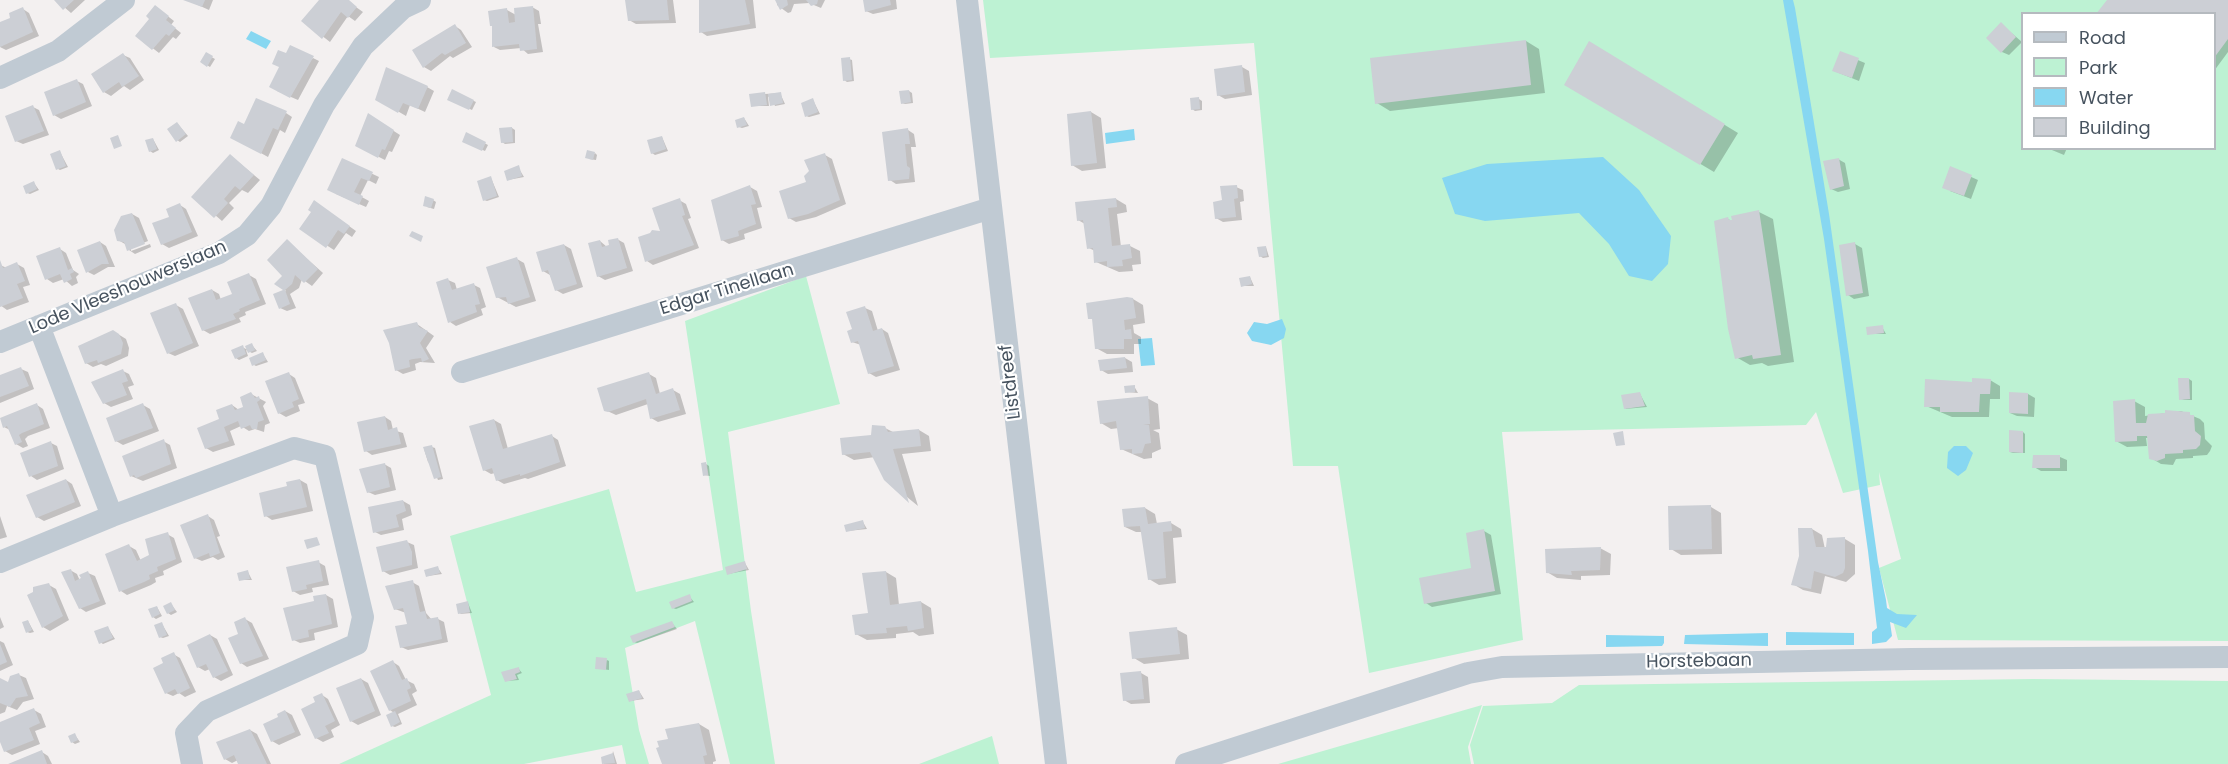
<!DOCTYPE html>
<html>
<head>
<meta charset="utf-8">
<style>
	body { margin:0 }
	#map { position:relative; width:2228px; height:764px; overflow:hidden; background:#f3f0f0; font-family:Poppins,sans-serif }
	canvas { display:block }
	.legend { position:absolute; left:2021px; top:12px; width:195px; height:138px; box-sizing:border-box; background:#fff; border:2px solid #b5babf; margin:0; padding:8px 10px; list-style:none; font-size:18px; color:#47535f }
	.legend li { display:flex; align-items:center; gap:12px; height:30px }
	.legend b { width:30px; border:2px solid #b5babf }
</style>
</head>
<body>
<div id="map">
<canvas width="2228" height="764"></canvas>
<ul class="legend">
<li><b style="height:8px;background:#c0cad3"></b>Road</li>
<li><b style="height:16px;background:#bdf2d3"></b>Park</li>
<li><b style="height:16px;background:#87d7f1"></b>Water</li>
<li><b style="height:16px;background:#cccfd5"></b>Building</li>
</ul>
</div>
<script>
const g = document.querySelector('canvas').getContext('2d');
g.lineJoin = 'round';
function fill(path, color) { g.fillStyle = color; g.fill(path, 'evenodd'); }
const shape = rows => new Path2D(rows.map(r => 'M' + r).join(''));
function stroke(path, color, width, dash) { g.strokeStyle = color; g.lineWidth = width; g.lineCap = dash ? 'butt' : 'round'; g.setLineDash(dash || []); g.stroke(path); }
function write(font, color, halo, rows, align = 'center') {
  g.font = font + ' Poppins,sans-serif'; g.lineWidth = 4.5; g.setLineDash([]); g.textBaseline = 'middle'; g.strokeStyle = halo; g.fillStyle = color; for (const [text, x, y, turn = 0] of rows) {
    g.save(); g.translate(x, y); g.rotate((+turn || 0) * Math.PI / 180); g.textAlign = isNaN(turn) ? turn : align; if (halo) g.strokeText(text, 0, 0); g.fillText(text, 0, 0); g.restore();
  }
}
fill(shape([
	[983,0,2228,0,2228,641,1898,640,1879,568,1901,559,1879,472,1880,485,1843,493,1816,412,1806,425,1502,432,1523,640,1369,673,1338,466,1293,466,1254,43,990,58],
	[2022,14,2214,14,2214,148,2022,148],
	[806,276,840,404,728,432,751,611,775,764,730,764,695,621,625,648,639,730,649,764,626,764,622,745,524,764,339,764,491,695,450,536,609,489,636,592,723,570,685,321],
	[2033,679,2228,681,2228,764,1474,764,1470,745,1483,706,1552,703,1579,685],
	[1482,705,1468,747,1471,764,1278,764],
	[992,736,999,764,919,764]
]), '#bdf2d3');
fill(shape([
	[1783,0,1793,0,1795,8,1829,214,1878,562,1886,600,1887,608,1897,614,1917,615,1906,628,1890,622,1892,636,1886,642,1872,644,1872,632,1877,628,1868,551,1824,239],
	[251,31,271,41,266,49,246,39],
	[1134,129,1135,140,1106,144,1105,133],
	[1603,157,1639,190,1671,236,1668,264,1652,281,1629,276,1609,244,1579,213,1485,221,1455,214,1442,178,1487,164],
	[1282,319,1286,329,1284,338,1271,345,1252,341,1247,333,1254,322,1267,324],
	[1152,338,1155,365,1141,366,1138,339],
	[1954,446,1966,446,1973,453,1966,470,1958,476,1947,468,1948,452],
	[1786,632,1854,633,1854,645,1786,645],
	[1768,633,1768,646,1684,644,1685,635],
	[1606,635,1664,636,1664,643,1662,646,1606,647]
]), '#87d7f1');
fill(shape([
	[56,0,85,0,71,13],
	[187,0,213,0,209,10],
	[320,0,346,0,363,12,355,21,348,16,330,42,303,21],
	[627,0,673,0,676,23,636,24,629,20],
	[700,0,753,0,756,28,707,36,701,32],
	[777,0,830,0,825,0,821,8,809,3,794,4,791,12,788,13,777,5],
	[865,0,896,0,897,9,873,14,866,11],
	[2109,0,2228,0,2228,52,2214,71,2214,14],
	[156,7,174,21,171,25,181,33,176,39,173,37,159,53,137,36,151,19],
	[532,7,539,11,541,24,538,24,543,52,528,54,521,48,500,50,494,47,493,27,491,25,507,10,516,15],
	[23,9,29,13,39,36,6,50,0,47,0,24,12,18],
	[2001,24,2022,42,2009,55,2002,52],
	[455,26,461,30,472,47,453,58,450,56,431,71,424,67,414,50],
	[1526,41,1539,49,1545,93,1390,111,1377,103],
	[1603,51,1738,133,1714,172,1566,84],
	[1841,53,1865,63,1859,81,1834,71],
	[206,54,215,59,210,67,202,62],
	[123,55,130,58,144,80,130,90,124,86,111,96,104,92],
	[313,58,319,61,298,100,277,91],
	[849,59,852,60,854,81,847,82,844,80],
	[1242,67,1249,71,1252,95,1225,99,1218,95],
	[77,81,83,84,92,106,61,119,54,115],
	[427,87,434,91,425,112,410,105,406,116,377,99],
	[453,91,476,102,472,110,449,99],
	[909,91,912,93,913,103,905,104,902,103],
	[780,93,785,104,775,106,770,96,768,97,769,106,752,106,765,94],
	[1199,99,1202,101,1202,110,1195,111,1192,109],
	[813,100,820,114,809,117,806,116],
	[33,107,39,110,49,135,23,144,16,141],
	[1091,112,1101,118,1106,168,1082,171,1072,165],
	[286,113,292,117,285,133,280,130,268,157,232,137,245,126],
	[369,115,400,135,392,152,389,151,385,160,363,149],
	[744,118,749,126,742,128,739,127],
	[177,123,188,136,180,142,177,140],
	[512,128,515,130,515,143,505,144,502,142],
	[908,130,914,134,916,147,911,147,915,182,896,184,890,180],
	[467,134,488,145,485,151,463,141],
	[662,137,668,151,655,155,652,153],
	[153,139,159,150,153,153,150,151],
	[2047,148,2067,148,2064,155],
	[60,152,68,167,60,170,58,169],
	[595,153,597,155,596,160,589,159],
	[825,155,832,159,846,204,816,217,796,222,789,218],
	[231,156,260,180,248,193,242,190,229,203,234,208,222,221,193,196],
	[1838,159,1845,163,1850,189,1838,192,1831,189],
	[343,160,379,177,376,184,368,180,360,196,369,201,366,207,336,194],
	[518,167,524,177,508,180],
	[1951,168,1978,180,1971,199,1950,191],
	[491,178,499,197,487,201,484,200],
	[34,183,39,190,30,194,27,193],
	[750,187,757,191,762,207,757,208,762,228,744,234,745,239,729,244,722,240],
	[1236,187,1243,190,1244,201,1240,202,1242,220,1223,222,1216,218,1223,202],
	[1116,199,1126,205,1127,212,1117,214,1121,247,1130,246,1140,251,1141,264,1132,265,1133,271,1119,272,1096,262,1095,251,1089,248,1085,224,1078,220],
	[433,200,436,202,434,209,427,207],
	[679,200,686,204,691,218,688,219,699,248,653,265,647,261],
	[180,205,186,209,198,236,169,248,162,244,171,217],
	[321,206,356,231,352,237,346,233,334,250,301,229,313,212],
	[1759,212,1773,219,1794,362,1768,366,1762,363,1750,365,1736,357,1728,219,1734,222],
	[132,214,139,218,148,241,131,248,131,251,150,244,151,247,135,254,129,250,125,244,118,240],
	[617,239,624,243,633,271,605,280,598,276,600,241,607,247],
	[287,241,323,273,312,286,302,279,299,288,290,294,296,308,287,311,280,308,275,295,286,291,276,283,284,276],
	[100,242,106,246,115,267,108,267,94,275,88,272],
	[1855,244,1862,248,1869,296,1854,299,1848,295],
	[564,245,571,249,583,287,563,294,556,290,550,275,543,271],
	[1266,247,1269,257,1263,258,1260,256],
	[60,249,66,253,73,270,79,274,76,277,78,283,72,286,64,279,53,283,47,279],
	[517,259,524,263,536,301,516,307,497,297],
	[17,264,24,268,30,285,23,287,29,302,7,310,0,305,0,265,7,268],
	[249,275,256,279,266,304,245,312,246,315,239,318,241,322,210,334,203,330,212,290,219,294,221,300,233,295],
	[1250,277,1254,286,1243,286],
	[448,280,455,283,457,290,474,285,480,288,486,307,481,309,483,315,456,326,450,322],
	[1133,299,1143,305,1145,323,1133,325,1134,333,1141,337,1141,344,1134,344,1134,354,1107,354,1096,348,1094,320,1090,318],
	[176,305,183,309,199,346,175,356,168,353],
	[865,308,872,311,878,331,882,329,888,333,900,370,876,377,869,373,861,345,852,342,854,330],
	[417,324,434,336,426,348,435,363,420,362,415,364,416,370,403,374,396,370],
	[1882,327,1886,334,1868,334],
	[113,331,126,339,129,348,128,356,106,366,101,364,93,367,86,363],
	[252,345,257,351,252,353,246,350,248,356,239,360,236,358,242,347,248,350],
	[263,354,268,362,256,366,254,365],
	[1125,358,1132,362,1133,372,1108,374,1101,370],
	[21,369,28,372,34,389,0,403,0,377],
	[123,371,129,374,134,385,128,387,133,399,111,407,104,403],
	[289,374,295,378,305,403,298,405,300,411,286,417,279,413],
	[649,374,656,378,660,394,673,390,680,394,686,414,658,422,651,418,648,404,616,415,605,410],
	[2189,379,2192,381,2192,400,2184,400,2181,399],
	[1990,380,2000,386,2000,399,1990,399,1989,417,1952,417,1926,406,1973,383],
	[1134,386,1138,393,1126,392],
	[251,394,266,402,263,406,270,423,265,425,264,432,255,429,249,431,241,426,230,431,235,445,213,452,206,448,232,405,239,410,244,408],
	[1640,394,1647,407,1625,409],
	[2011,394,2028,394,2035,398,2034,417,2017,416,2010,413],
	[1147,398,1158,404,1160,429,1153,430,1159,433,1161,449,1152,453,1152,458,1144,459,1121,449,1119,428,1111,429,1101,423],
	[2134,401,2145,407,2145,416,2181,411,2200,419,2204,423,2205,439,2212,446,2210,451,2207,455,2193,456,2193,458,2176,459,2173,465,2161,464,2151,458,2149,438,2146,438,2147,446,2127,447,2116,441],
	[37,405,43,409,50,428,28,436,25,439,28,446,23,448,16,444,10,430,4,427],
	[143,405,150,409,159,431,123,445,116,441],
	[385,417,391,421,393,430,403,433,407,447,372,455,366,451],
	[494,420,501,424,508,449,552,436,558,440,566,466,528,479,525,478,504,484,497,480,495,473,491,474,484,470],
	[885,428,895,433,919,430,929,436,931,451,902,454,918,506,885,479,875,457,854,460,843,454],
	[2023,432,2025,434,2025,453,2013,453,2010,452],
	[163,441,170,445,177,468,143,481,131,476],
	[51,443,57,446,64,469,37,480,31,476],
	[432,447,435,448,443,479,438,480,431,464,428,462,424,449],
	[2060,457,2067,460,2067,471,2041,471,2034,467],
	[384,464,391,468,396,490,375,495,368,492],
	[706,464,709,466,710,476,704,475],
	[66,480,72,484,81,506,44,521,37,517],
	[300,480,307,484,313,511,272,520,266,516,288,487],
	[403,501,410,505,412,515,402,519,404,530,381,535,375,532],
	[1711,507,1721,513,1722,554,1681,555,1671,549],
	[1145,508,1155,514,1157,524,1171,523,1181,529,1182,537,1173,538,1176,583,1159,585,1149,579,1142,532,1136,532,1125,527],
	[0,516,7,537,0,539],
	[208,516,214,520,220,536,217,537,225,557,218,560,213,557,202,561,195,558],
	[863,522,867,529,848,531],
	[1812,529,1822,535,1826,554,1828,539,1845,539,1855,545,1855,574,1846,582,1825,576,1821,594,1803,590,1793,584],
	[1484,531,1491,535,1501,594,1432,607,1426,603,1473,569],
	[167,534,174,538,182,562,163,571,164,575,155,578,156,582,151,585,127,595,121,591,129,546,136,550,141,561,151,556],
	[407,542,414,545,418,568,390,575,383,571],
	[1600,548,1611,554,1610,575,1581,576,1581,580,1557,578,1547,572],
	[318,562,325,566,329,585,312,588,313,592,300,595,293,591],
	[745,563,749,570,728,574],
	[438,568,442,574,428,576],
	[70,570,77,574,80,581,88,573,95,576,106,604,86,612,80,608],
	[248,572,252,580,240,580],
	[886,572,896,578,899,605,921,602,931,608,934,634,919,636,913,632,896,634,896,638,867,640,856,634,869,614],
	[412,582,419,586,426,613,432,620,438,619,444,622,448,642,408,650,401,647,408,625,406,613,395,609],
	[49,585,56,589,69,620,50,631,43,627],
	[326,595,333,599,338,627,314,633,315,640,300,643,294,640,316,602],
	[689,596,694,602,676,609,673,608],
	[468,603,472,613,460,614],
	[171,604,177,612,171,615,168,613],
	[157,607,162,616,156,619,153,617],
	[0,617,4,627,0,629],
	[245,619,252,623,269,659,247,667,241,663,240,635],
	[28,621,34,632,30,633,27,632],
	[672,623,677,629,637,643,634,642],
	[162,624,169,636,163,638,160,637],
	[108,628,115,639,103,644,100,642],
	[1176,629,1187,635,1189,659,1144,664,1134,658],
	[210,635,217,639,233,675,221,681,214,677,210,669,205,671,198,667],
	[0,641,4,643,13,665,0,671],
	[173,654,180,658,196,692,185,697,179,693,173,696,166,693,165,664],
	[607,660,609,661,609,670,597,668],
	[393,662,399,666,406,680,414,684,417,691,412,694,417,705,398,714,402,724,395,727,392,726,394,713,390,710],
	[518,668,522,673,517,675,519,680,506,681],
	[1141,673,1148,677,1150,703,1131,704,1124,700],
	[19,675,26,678,34,699,23,702,17,710,7,706,5,712,0,714,0,680,9,684],
	[361,679,368,683,381,715,358,725,351,721],
	[639,691,644,699,630,701],
	[322,695,328,699,340,725,331,730,334,737,323,742,316,738,317,703],
	[34,710,41,714,46,727,35,731,40,744,12,755,5,751,0,740,0,723],
	[285,711,292,715,301,735,279,745,272,741],
	[699,724,709,730,716,761,713,762,713,764,663,764,670,740],
	[250,730,257,734,271,764,241,764,238,760,232,763,225,759],
	[75,735,80,742,75,744,72,742],
	[613,751,617,764,604,764,603,759,612,757],
	[42,752,48,756,52,764,12,764]
]), '#0003');
fill(shape([
	[54,0,74,0,63,10],
	[183,0,205,0,202,7],
	[319,0,349,0,357,7,348,18,341,12,322,39,301,21],
	[625,0,667,0,669,20,628,21],
	[699,0,745,0,750,24,699,33],
	[775,0,787,0,788,5,780,10],
	[806,0,818,0,817,4,811,6],
	[863,0,890,0,891,5,865,12],
	[2107,0,2228,0,2228,39,2214,58,2214,14,2096,14],
	[155,5,169,16,166,20,176,28,169,36,166,34,152,50,135,36,149,19,146,16],
	[533,6,537,49,520,51,519,44,492,47,492,26,490,26,488,11,507,8,509,23,515,22,514,8],
	[23,7,33,32,0,47,0,22,10,18,9,13],
	[2001,22,2016,37,2001,53,1986,38],
	[455,24,466,43,445,55,442,53,423,68,412,50],
	[1526,40,1531,85,1375,104,1370,58],
	[1589,41,1725,124,1700,165,1564,85],
	[290,45,314,56,290,98,269,87,279,67,272,64,278,50,286,53],
	[1840,51,1859,58,1852,78,1832,71],
	[206,52,213,56,207,67,200,62],
	[123,53,139,76,122,87,119,82,103,93,91,74],
	[850,57,852,80,843,81,841,58],
	[1242,65,1245,92,1217,96,1214,69],
	[386,67,428,86,418,109,403,103,398,113,375,100],
	[77,79,86,102,53,116,44,92],
	[452,89,474,100,469,110,447,100],
	[909,90,911,102,901,104,899,91],
	[765,92,767,105,751,107,749,94],
	[781,92,783,103,770,106,768,94],
	[1199,97,1200,109,1191,110,1190,98],
	[256,98,287,111,278,130,273,128,261,154,230,138,238,121,244,124],
	[813,98,818,112,805,117,801,103],
	[33,105,44,131,15,142,5,116],
	[1091,111,1097,163,1071,166,1067,114],
	[368,113,394,130,385,150,382,149,378,158,355,146],
	[744,117,747,125,737,128,735,120],
	[177,122,186,134,176,142,167,129],
	[512,127,513,142,501,143,499,128],
	[908,128,910,144,905,144,907,166,910,168,909,179,888,181,882,132],
	[466,132,486,142,482,151,462,142],
	[118,135,122,146,114,149,110,138],
	[662,136,666,149,651,154,647,140],
	[153,138,157,149,149,152,145,140],
	[60,150,66,166,56,170,50,154],
	[587,150,595,152,593,160,585,158],
	[825,153,840,200,808,214,788,219,779,191,806,182,804,176,809,171,804,160],
	[230,154,254,175,240,190,235,186,224,199,228,203,214,218,191,197],
	[342,158,373,172,369,181,361,178,354,192,363,196,359,205,327,190],
	[1839,158,1844,186,1830,190,1823,161],
	[519,165,522,176,507,181,504,171],
	[1950,166,1972,175,1964,196,1942,188],
	[491,176,497,196,483,201,477,181],
	[34,181,37,189,26,194,23,186],
	[750,185,756,204,751,205,756,224,738,231,739,236,721,241,711,200],
	[1237,185,1238,198,1234,199,1236,217,1215,219,1213,202,1222,200,1220,186],
	[425,196,434,199,431,208,423,206],
	[680,198,685,215,682,216,694,245,645,262,638,237,650,233,652,230,660,231,652,208],
	[1116,198,1117,207,1108,208,1112,246,1130,244,1132,258,1122,260,1123,266,1107,267,1107,261,1094,263,1093,248,1087,249,1083,220,1077,221,1075,202],
	[314,200,350,226,344,234,338,230,326,248,299,229,311,212,308,210],
	[180,203,192,232,161,245,152,223,169,217,166,209],
	[1759,210,1781,355,1753,359,1752,355,1735,359,1728,329,1714,221,1728,217,1729,220,1732,220,1731,216],
	[132,213,145,244,127,251,124,242,117,241,114,230,121,216],
	[412,231,423,236,421,242,409,236],
	[618,238,627,268,597,277,588,243,600,240,602,247,609,245,608,240],
	[287,239,318,269,304,283,295,275,292,284,285,290,290,304,279,309,273,294,283,290,274,284,282,276,267,260],
	[100,241,109,264,102,264,86,273,77,250],
	[1855,242,1863,293,1846,296,1839,245],
	[564,244,577,284,555,291,548,270,542,272,536,252],
	[1266,246,1267,256,1259,257,1257,247],
	[60,247,68,270,72,268,74,272,70,274,72,279,64,283,60,274,45,280,36,256],
	[517,257,530,297,508,304,506,297,496,298,486,267],
	[0,260,3,268,17,262,25,281,17,284,23,298,0,307],
	[249,273,260,300,239,309,240,311,233,314,236,319,202,331,188,298,212,289,216,300,232,294,227,282],
	[1250,276,1252,284,1241,287,1239,278],
	[448,278,452,290,474,283,480,304,475,305,477,312,448,323,436,282],
	[1127,297,1133,298,1136,318,1124,320,1125,330,1131,329,1132,339,1124,339,1124,349,1095,349,1092,319,1088,319,1086,303],
	[176,303,193,343,167,354,150,313],
	[865,306,873,331,882,328,894,366,868,374,858,341,851,343,847,331,852,329,846,312],
	[417,322,419,327,428,331,420,343,429,359,422,362,421,358,413,359,409,360,410,367,395,371,389,343,383,330],
	[1883,325,1884,333,1867,335,1866,327],
	[113,330,119,334,123,343,121,354,98,363,97,360,85,364,78,346],
	[252,343,255,350,248,353,245,346],
	[243,345,246,354,235,359,231,350],
	[263,352,266,360,252,366,249,358],
	[1125,357,1127,368,1100,371,1098,360],
	[21,367,29,386,0,397,0,375],
	[123,369,128,381,122,383,127,395,103,404,91,382],
	[289,372,299,399,292,402,294,407,278,414,265,381],
	[649,372,656,394,673,388,680,410,650,419,646,399,608,412,604,411,597,388],
	[1972,378,1991,379,1990,394,1980,394,1979,412,1940,412,1940,407,1924,407,1925,379,1972,382],
	[2178,378,2189,378,2190,399,2179,400],
	[1135,385,1135,392,1125,393,1124,386],
	[251,392,255,398,259,396,260,400,257,402,264,420,258,422,257,429,252,429,250,425,241,429,238,421,224,427,229,441,205,449,197,428,219,419,216,410,232,404,235,410,243,407,240,397],
	[1640,392,1645,406,1624,409,1621,395],
	[2009,392,2028,393,2028,414,2009,413],
	[1148,396,1150,424,1143,424,1149,425,1151,443,1145,444,1142,453,1132,454,1132,449,1120,450,1116,421,1100,424,1097,401],
	[2135,399,2136,423,2146,423,2148,414,2165,413,2165,410,2190,412,2190,415,2194,415,2195,431,2201,436,2200,445,2196,449,2183,450,2183,453,2165,454,2165,458,2157,461,2149,459,2147,436,2137,436,2137,441,2115,442,2113,401],
	[37,403,44,424,22,433,19,435,22,442,15,445,7,426,3,428,0,418],
	[143,403,153,428,115,442,106,418],
	[385,416,388,430,397,427,401,444,364,452,357,422],
	[494,419,503,449,552,434,560,462,520,476,520,474,496,481,492,468,483,471,469,426],
	[872,425,885,426,888,432,919,429,921,446,893,449,909,503,884,480,870,452,842,455,840,438,871,435],
	[2009,430,2023,431,2023,453,2009,452],
	[1623,431,1625,445,1616,446,1613,433],
	[164,439,171,464,136,478,134,475,130,477,122,456],
	[51,441,58,466,29,477,20,453],
	[432,445,441,477,434,479,423,447],
	[2033,455,2060,455,2060,468,2032,468],
	[706,462,708,475,703,476,701,463],
	[385,463,390,487,367,493,359,469],
	[66,479,75,502,36,518,26,495],
	[300,479,307,507,264,517,259,493,287,486,286,482],
	[403,500,406,511,396,515,399,527,373,533,368,507],
	[1711,505,1712,549,1669,550,1668,506],
	[1145,507,1148,524,1171,521,1172,531,1163,532,1166,578,1148,580,1140,526,1124,527,1122,509],
	[208,514,220,553,210,557,209,553,194,559,180,525],
	[863,520,865,528,846,532,844,525],
	[1798,528,1812,528,1816,547,1826,547,1827,538,1845,537,1845,568,1843,573,1835,577,1814,571,1811,589,1791,585,1799,556],
	[1484,529,1495,591,1424,604,1419,578,1471,568,1466,533],
	[168,532,176,559,157,567,158,571,149,575,150,579,144,582,119,592,105,554,129,544,137,561,149,555,145,539],
	[317,537,320,545,307,549,304,540],
	[407,540,412,552,412,565,382,572,376,547],
	[1601,547,1600,570,1571,571,1572,575,1546,573,1545,549],
	[319,560,323,581,306,585,307,589,292,592,286,567],
	[745,561,747,569,727,575,725,567],
	[438,566,440,573,426,577,424,570],
	[71,569,75,581,81,578,79,575,88,571,100,601,79,609,61,572],
	[248,570,250,579,239,581,237,573],
	[886,571,890,605,921,601,924,628,908,631,907,626,886,628,887,633,855,635,852,615,868,613,862,573],
	[413,580,420,612,425,611,427,619,438,617,442,639,400,648,395,626,407,624,403,608,394,610,385,586],
	[49,583,63,616,42,628,27,595,33,592,33,587],
	[326,594,332,624,308,630,309,637,292,641,283,608,314,601,313,596],
	[690,594,692,601,672,609,669,602],
	[468,601,470,612,458,614,456,604],
	[171,602,175,610,167,614,163,606],
	[157,606,160,614,152,618,148,609],
	[245,617,263,656,240,664,228,638,238,634,234,622],
	[28,620,32,630,26,633,22,622],
	[672,621,675,627,633,643,630,636],
	[162,622,167,635,159,638,154,625],
	[108,626,113,638,99,644,94,631],
	[1177,627,1180,654,1132,659,1129,632],
	[210,634,228,671,213,678,206,664,197,668,187,645],
	[0,644,7,662,0,665],
	[174,652,190,688,178,694,175,689,165,694,153,668,163,663,161,658],
	[596,657,607,658,606,670,595,669],
	[393,660,402,680,407,678,411,688,407,690,411,701,389,711,370,671],
	[519,667,520,672,515,674,517,679,505,682,501,672],
	[1141,671,1144,699,1123,701,1120,673],
	[19,673,28,696,16,698,10,707,0,703,0,678,8,682,10,676],
	[361,678,375,711,350,722,336,688],
	[639,690,642,698,629,702,626,694],
	[322,693,335,721,325,726,329,733,315,739,301,709,315,702,313,697],
	[34,708,40,723,29,728,34,740,4,752,0,742,0,722],
	[285,710,295,732,271,742,263,724,278,717,277,714],
	[395,711,400,722,391,727,386,715],
	[699,723,707,755,703,756,705,764,662,764,656,748,659,747,657,741,668,739,665,729],
	[250,729,267,764,238,764,234,755,224,760,216,742],
	[75,733,78,740,71,743,68,736],
	[42,750,47,764,8,764],
	[613,753,615,763,602,764,601,757]
]), '#cccfd5');
stroke(shape([
	[967,0,1056,764],
	[0,78,58,51,124,0],
	[39,326,112,516],
	[0,342,219,253,247,235,271,206,324,105,363,46,403,8,420,0],
	[462,372,991,208],
	[0,562,112,516,294,448,325,456,363,617,357,644,207,711,186,733,192,764],
	[1186,764,1468,673,1502,667,1911,659,2228,657]
]), '#c0cad3', 22);
write('18px', '#47535f', '#fff', [
	["Lode Vleeshouwerslaan",128,288,-23],
	["Edgar Tinellaan",727,290,-17],
	["Listdreef",1011,382,-97],
	["Horstebaan",1699,662,-1]
]);
</script>
</body>
</html>
